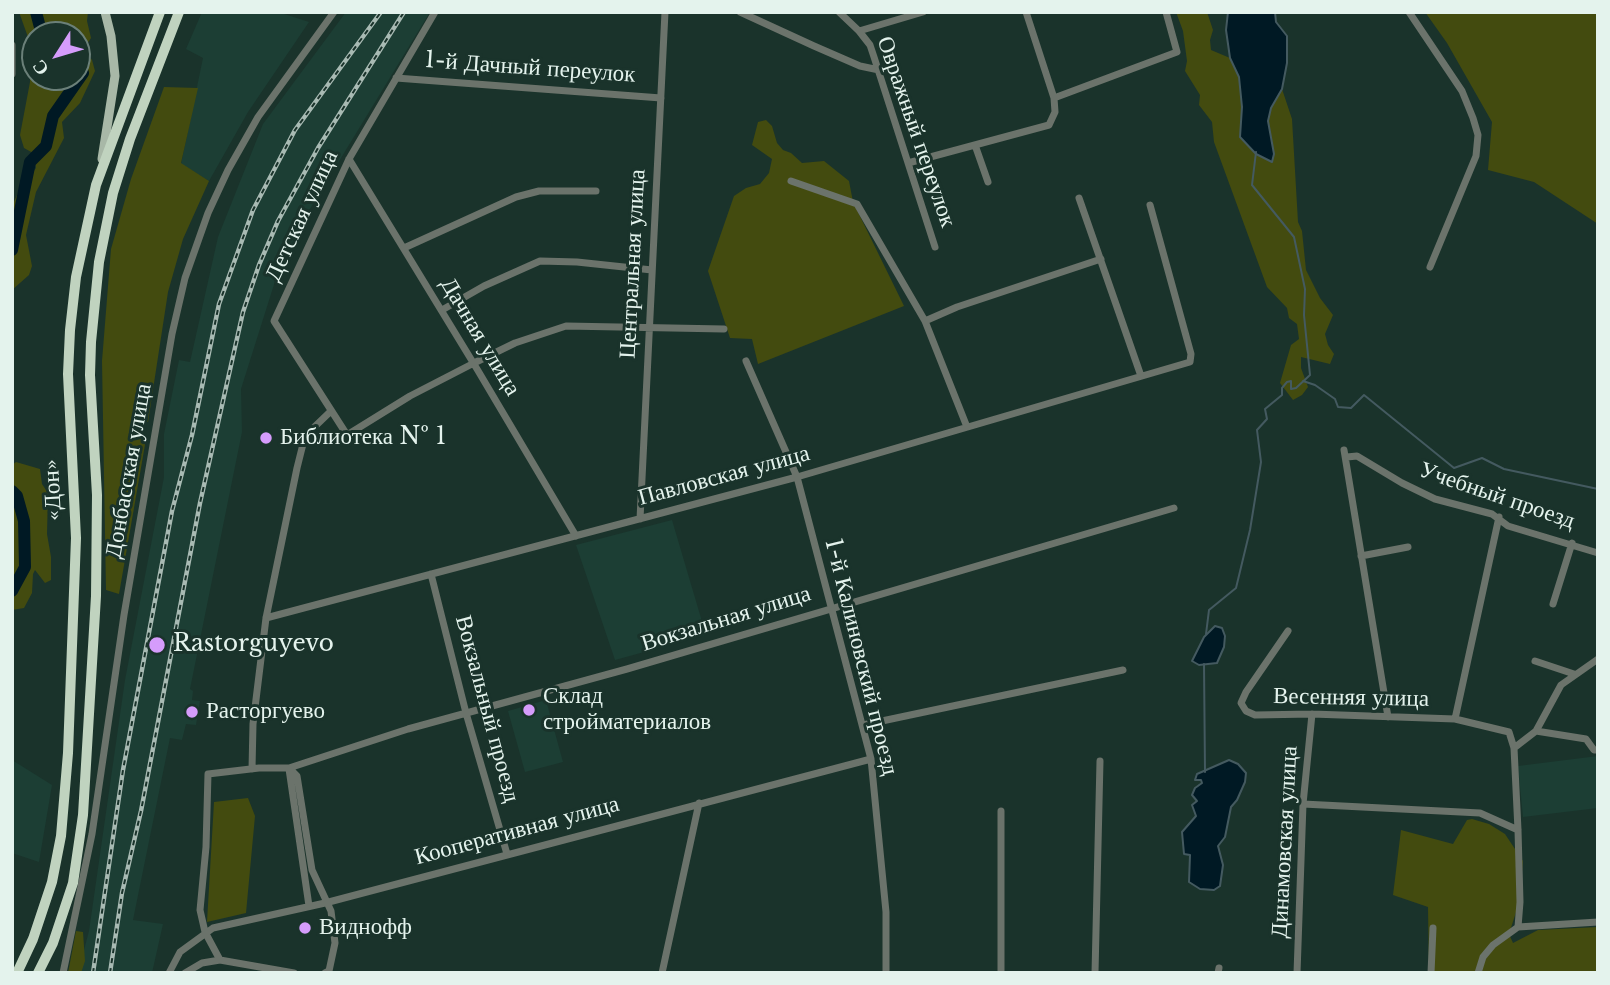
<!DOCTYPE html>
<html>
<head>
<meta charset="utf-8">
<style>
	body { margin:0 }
	#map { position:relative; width:1610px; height:985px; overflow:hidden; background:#1a332b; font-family:"Libre Baskerville",serif }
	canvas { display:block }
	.frame { position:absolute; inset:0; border:14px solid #e4f3ed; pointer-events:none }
	.north { position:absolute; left:21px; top:21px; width:70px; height:70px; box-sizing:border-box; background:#1a332b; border:2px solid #6b8079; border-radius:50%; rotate:233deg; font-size:19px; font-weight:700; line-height:28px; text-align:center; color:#e4f3ed }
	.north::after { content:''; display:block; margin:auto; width:24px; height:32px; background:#d59cfb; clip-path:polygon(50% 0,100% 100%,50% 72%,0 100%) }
</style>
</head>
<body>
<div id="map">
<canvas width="1610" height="985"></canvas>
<div class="frame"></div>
<div class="north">С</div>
</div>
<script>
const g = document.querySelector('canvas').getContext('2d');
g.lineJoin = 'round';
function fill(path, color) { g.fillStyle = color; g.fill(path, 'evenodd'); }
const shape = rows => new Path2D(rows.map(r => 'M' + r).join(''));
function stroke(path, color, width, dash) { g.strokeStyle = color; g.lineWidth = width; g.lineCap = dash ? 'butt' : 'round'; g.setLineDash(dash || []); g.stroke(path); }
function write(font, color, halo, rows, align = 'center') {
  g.font = font + ' "Libre Baskerville",serif'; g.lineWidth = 6; g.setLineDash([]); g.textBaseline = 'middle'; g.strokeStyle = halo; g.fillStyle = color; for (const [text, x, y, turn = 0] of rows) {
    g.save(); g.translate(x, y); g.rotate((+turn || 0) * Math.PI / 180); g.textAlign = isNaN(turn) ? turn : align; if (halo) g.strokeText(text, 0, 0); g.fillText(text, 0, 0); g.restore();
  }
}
fill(shape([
	[202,12,278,12,309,22,248,112,209,181,181,164,203,58,186,49],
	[346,12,430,12,305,217,277,275,241,389,242,432,190,689,193,691,192,700,200,701,196,725,186,724,182,740,170,738,133,920,163,924,152,973,78,973,89,931,125,680,164,477,164,434,179,360,190,362,218,237,263,124],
	[672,520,706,635,615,660,576,545],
	[546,700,563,762,525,772,508,711],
	[1598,756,1598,808,1523,817,1518,766],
	[12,760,52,785,39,862,12,853]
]), '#1c3e34');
fill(shape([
	[19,12,88,12,87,21,91,38,83,50,92,60,95,71,80,103,62,122,64,138,36,192,26,235,32,266,29,275,12,290,12,206,18,193,36,168,33,153,24,148,20,135,30,82,30,57,29,40],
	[35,35,77,35,77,77,35,77],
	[1176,12,1207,12,1213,30,1210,40,1211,50,1230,58,1239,77,1242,107,1240,137,1274,154,1268,121,1271,108,1282,89,1292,119,1298,222,1302,231,1306,270,1320,298,1333,315,1325,334,1328,345,1334,354,1330,364,1301,357,1301,368,1308,387,1302,395,1293,400,1280,383,1291,345,1299,339,1297,324,1289,318,1287,308,1267,287,1214,142,1212,122,1199,105,1200,95,1185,71,1187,61,1183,31],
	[1425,12,1598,12,1598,224,1534,182,1488,170,1492,122,1447,43],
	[164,87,198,88,181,163,209,181,183,239,168,292,148,422,133,422,131,437,146,439,119,594,106,590,102,361,111,249,131,179],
	[766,120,772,126,777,143,783,150,791,153,802,163,824,161,849,181,853,202,904,306,758,364,752,339,730,338,708,271,734,196,746,188,760,184,769,173,772,159,752,145,758,122],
	[16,462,40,469,42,484,48,493,47,534,51,557,51,580,45,583,35,570,33,574,32,593,24,608,12,610,12,465],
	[248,798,255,816,246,913,207,922,214,802],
	[1472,819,1489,824,1505,834,1523,861,1519,903,1509,934,1513,943,1538,930,1598,927,1598,973,1429,973,1428,907,1393,895,1401,830,1453,844,1467,820],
	[76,931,83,932,85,961,81,973,68,973]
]), '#434b0f');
const water = shape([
	[1228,12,1275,12,1276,22,1287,36,1287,63,1282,89,1271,108,1268,121,1274,154,1272,162,1256,154,1240,137,1242,107,1239,77,1230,58,1226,30,1228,12],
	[1215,626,1222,628,1225,636,1224,647,1217,663,1199,665,1192,661,1204,637,1215,626],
	[1229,760,1238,764,1246,773,1245,782,1237,800,1231,807,1225,837,1218,846,1223,865,1220,886,1214,890,1200,889,1189,882,1190,855,1184,854,1182,832,1196,816,1192,805,1197,801,1192,795,1195,788,1202,783,1201,780,1195,780,1197,774,1229,760]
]);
fill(water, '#001924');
stroke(water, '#445a60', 2);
stroke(shape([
	[1303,381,1315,385,1335,399,1338,407,1351,408,1364,395,1454,468,1482,458,1504,469,1598,489],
	[1206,634,1209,610,1236,588,1250,530,1261,462,1257,430,1267,419,1265,409,1282,395,1282,388,1287,382,1291,381,1291,389,1296,388,1310,375,1304,315,1305,289,1294,237,1252,185,1256,152],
	[1204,664,1205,772]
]), '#445a60', 2);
stroke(shape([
	[36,12,42,35],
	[12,250,30,162,46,146,53,116,83,73,77,61],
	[12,491,17,496,24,521,25,567,12,591]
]), '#001924', 12);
stroke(shape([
	[435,12,349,159,274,321,347,435,410,396,474,363,515,343,566,326,724,329],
	[740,12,814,46,860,66,879,70],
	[839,12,859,31,923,12],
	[1409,12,1462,91,1473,118,1478,135,1476,156,1430,267],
	[859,31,870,45,874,57,935,247],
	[12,45,12,74],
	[396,78,661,98],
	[1054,98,1177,52,1166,12],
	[975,145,988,182],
	[349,159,477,369,576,536],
	[908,163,1049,125,1055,112,1054,98,1026,12],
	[791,181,857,204,925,321,967,427],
	[1079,198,1141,376],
	[404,248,516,197,539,191,596,191],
	[442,310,484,286,540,261,577,262,652,270],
	[925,321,957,307,1101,259],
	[746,361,797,477,871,759,886,912,886,973],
	[1344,450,1388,717],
	[1347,457,1357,456,1402,483,1435,499,1492,514,1508,526,1598,553],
	[640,519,665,12],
	[1361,556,1408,547],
	[431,574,466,713,507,854],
	[1553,604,1572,543],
	[266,618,797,477,1190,362,1191,354,1150,205],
	[1288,631,1246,692,1241,703,1246,711,1255,715,1312,714,1455,719,1509,732,1514,748,1518,830,1520,902,1518,927],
	[1535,661,1574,674],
	[1455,719,1499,517],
	[863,725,1123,670],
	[1536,731,1586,739,1594,750,1598,750],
	[1514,748,1536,731,1561,685,1598,659],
	[289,768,408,729,627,669,1174,508],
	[252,769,253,724,266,618,297,468,305,436,331,411],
	[289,769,309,906],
	[1303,804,1480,813,1518,830],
	[1001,811,1001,973],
	[220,960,205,932,200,910,206,847,208,774,259,768,289,768,297,776,312,870,331,911,335,943,329,971,325,973],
	[63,973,92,834,124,615,172,334,185,278,208,213,228,170,258,117,334,12],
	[169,973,180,952,213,928,325,903,871,759],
	[185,973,202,963,220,960,294,973],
	[662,973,699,803],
	[1095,973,1100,761],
	[1218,973,1219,968],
	[1297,973,1303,804,1312,714],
	[1431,973,1433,928],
	[1478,973,1483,957,1493,945,1518,927,1598,922]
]), '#6b736b', 7);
stroke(shape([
	[102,159,115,76,111,36,105,12]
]), '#a8b8a7', 9);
stroke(shape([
	[17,973,33,939,52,882,61,836,68,753,76,538,68,374,70,330,76,277,96,185,160,12],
	[38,973,53,943,73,883,83,815,96,596,97,495,90,375,91,342,99,262,113,193,130,139,179,12]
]), '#c0d3bf', 10);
const rail = shape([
	[93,973,123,770,172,511,192,435,219,304,253,210,295,130,381,12],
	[110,973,122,893,141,811,200,503,243,312,259,265,278,221,318,148,404,12]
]);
stroke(rail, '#a8bab3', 4.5);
stroke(rail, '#1a332b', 2, [5]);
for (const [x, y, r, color] of [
	[266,438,7,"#d59cfb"],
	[157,645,9,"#d59cfb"],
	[529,710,7,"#d59cfb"],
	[192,712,7,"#d59cfb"],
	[305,928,7,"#d59cfb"]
]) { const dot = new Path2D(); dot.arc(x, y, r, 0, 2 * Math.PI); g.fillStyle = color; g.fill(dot); stroke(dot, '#1a332b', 2.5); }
write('23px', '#e4f3ed', '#1a332b', [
	["1-й Дачный переулок",530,68,4],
	["Овражный переулок",916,132,71],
	["Детская улица",302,216,-65],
	["Центральная улица",633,264,-87],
	["Дачная улица",480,337,59],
	["Донбасская улица",129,471,-80],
	["Павловская улица",724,476,-15],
	["«Дон»",53,490,-93],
	["Учебный проезд",1497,496,19],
	["Вокзальная улица",726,619,-17],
	["1-й Калиновский проезд",861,657,76],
	["Весенняя улица",1351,698,1],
	["Вокзальный проезд",487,709,75],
	["Кооперативная улица",517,831,-15],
	["Динамовская улица",1285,842,-87]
]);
write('23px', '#e4f3ed', '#1a332b', [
	["Библиотека № 1",280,438],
	["Rastorguyevo",173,645],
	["Склад",543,697],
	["стройматериалов",543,723],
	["Расторгуево",206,712],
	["Виднофф",319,928]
], 'left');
</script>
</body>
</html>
